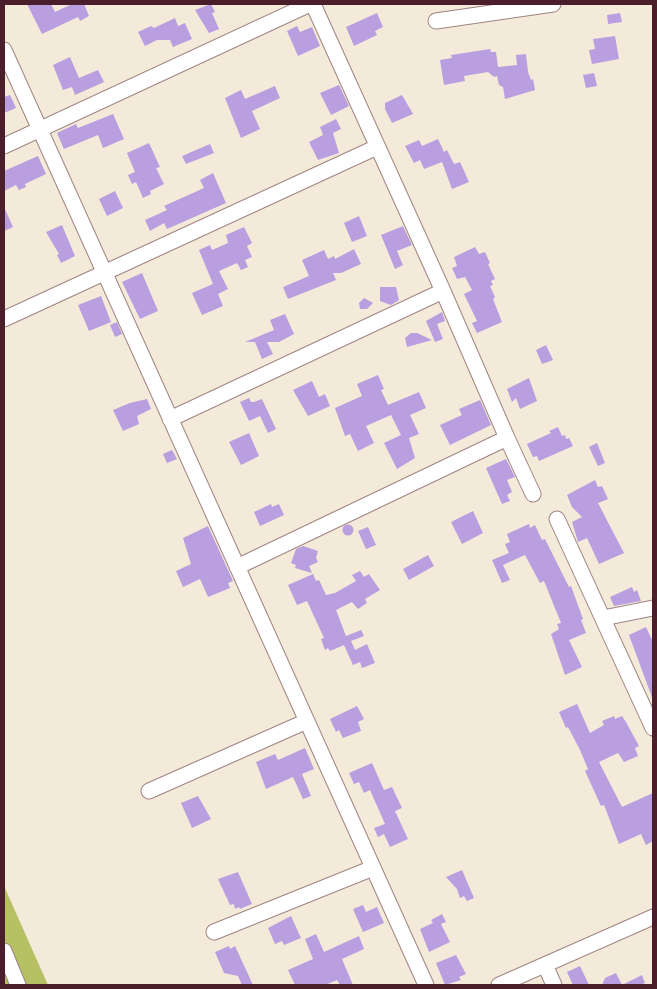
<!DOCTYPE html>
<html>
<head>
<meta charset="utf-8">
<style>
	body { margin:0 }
	#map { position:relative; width:657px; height:989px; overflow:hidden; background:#f4ead9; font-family:"Comic Neue",sans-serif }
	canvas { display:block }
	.frame { position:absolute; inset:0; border:5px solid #4a1f2b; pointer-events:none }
</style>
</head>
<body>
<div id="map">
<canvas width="657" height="989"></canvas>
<div class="frame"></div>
</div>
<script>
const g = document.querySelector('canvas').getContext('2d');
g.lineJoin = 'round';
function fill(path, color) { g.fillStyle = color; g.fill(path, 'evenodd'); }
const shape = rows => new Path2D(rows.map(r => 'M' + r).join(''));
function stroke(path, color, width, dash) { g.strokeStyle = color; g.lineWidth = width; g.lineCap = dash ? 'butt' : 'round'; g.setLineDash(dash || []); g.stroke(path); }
fill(shape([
	[4,886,48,985,4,985]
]), '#b5c163');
fill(shape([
	[27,4,51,4,55,12,72,4,84,4,89,16,80,21,78,17,42,34],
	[211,4,215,12,212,13,219,29,209,33,195,10],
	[377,13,383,27,375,31,377,35,354,46,346,27],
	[620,13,622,22,608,24,607,15],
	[175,18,178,26,185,23,192,39,173,47,170,40,157,40,145,46,138,32,151,26,154,28],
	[297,26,300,32,312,27,320,46,298,56,287,31],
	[615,36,619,59,592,64,589,50,595,49,593,39],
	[490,49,491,52,496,52,498,67,517,65,516,55,526,54,528,72,531,80,533,79,535,90,505,99,503,87,499,85,497,76,494,77,488,72,464,76,465,81,444,85,440,60,452,58,451,55],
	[70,57,79,78,98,70,104,82,75,95,72,87,63,90,53,65],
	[594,73,597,86,586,88,583,75],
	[339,85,349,106,331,115,320,93],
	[275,86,280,98,252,111,260,129,241,138,225,98,241,90,245,99],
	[10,95,16,108,4,113,4,97],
	[402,95,413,114,392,123,385,109,385,103],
	[113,114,124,139,103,148,98,135,64,149,57,133,76,124,78,128],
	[336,119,341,129,333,133,339,153,318,160,309,142,323,135,320,127],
	[438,139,444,152,447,150,454,164,460,162,469,182,452,189,442,162,424,169,420,160,414,163,405,146,419,140,422,146],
	[149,143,160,167,156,168,164,184,150,191,151,194,143,198,136,182,132,184,128,175,135,172,127,153],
	[210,144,214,153,186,164,182,156],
	[38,156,46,174,25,184,26,187,19,190,16,185,4,191,4,171],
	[213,173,226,203,167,229,164,223,150,231,145,220,167,210,164,206,204,188,200,180],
	[115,191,123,208,107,216,99,199],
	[4,207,13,227,4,231],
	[359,216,367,236,352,242,344,223],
	[62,225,75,256,61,263,57,255,59,254,46,232],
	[403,226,412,245,397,251,403,265,395,269,381,235],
	[244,227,252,243,247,246,252,257,245,260,248,267,241,270,237,263,219,271,228,289,218,294,223,306,202,315,192,293,213,284,199,250,210,245,212,250,228,243,226,235],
	[475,247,479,254,485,252,490,263,488,264,495,279,491,281,493,285,490,286,495,297,493,299,502,322,477,333,472,323,477,321,464,294,472,290,465,277,457,279,452,268,457,266,454,257],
	[354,249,361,264,341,273,333,273,336,280,288,299,283,287,309,276,302,260,324,250,328,259,334,256,335,259],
	[142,273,158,311,140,319,122,282],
	[380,287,396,287,399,300,391,305,380,301],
	[101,296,111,322,89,331,78,305],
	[364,298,373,303,367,309,360,309,359,303],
	[442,312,445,321,437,324,443,339,435,342,426,321],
	[285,314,294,334,279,342,267,342,273,354,262,359,255,342,245,342,274,330,270,320],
	[117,322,122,334,115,337,110,325],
	[411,333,417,333,432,340,407,347,405,338],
	[546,345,553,360,542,364,536,350],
	[378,375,384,389,381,390,388,405,419,392,426,408,410,415,419,434,409,438,415,458,397,469,384,443,401,435,391,415,366,426,374,443,358,451,350,434,345,436,335,408,362,396,357,384],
	[529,378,537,401,520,409,516,398,512,402,507,389],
	[312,381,319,397,325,394,330,406,308,416,293,390],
	[249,398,251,402,254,402,262,399,276,429,268,433,260,416,249,421,240,402],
	[147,399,151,409,137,416,139,424,123,431,113,410,130,403],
	[480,400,491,425,450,445,440,425,462,415,459,409],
	[558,427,562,436,565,435,566,439,569,438,573,446,539,461,537,456,533,457,527,444,551,433,549,431],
	[249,433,259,456,241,465,229,442],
	[597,443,605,463,598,466,589,447],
	[172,450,177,459,167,463,163,454],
	[506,459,515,477,507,480,512,492,507,495,510,501,502,504,486,468],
	[595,480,598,487,602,486,608,499,598,503,624,553,599,564,587,538,578,542,572,522,582,517,572,507,567,495],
	[271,504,272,507,279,504,284,515,260,526,254,512],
	[473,511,483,533,462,544,451,522],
	[529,524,530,528,535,525,542,540,545,539,569,587,571,586,583,619,581,620,586,633,569,640,582,667,565,675,551,634,559,629,557,624,561,623,544,581,540,583,525,555,503,565,510,580,502,583,492,560,509,553,505,544,510,542,507,534],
	'342.5 530a5.5 5.5 0 1 1 11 0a5.5 5.5 0 1 1-11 0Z',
	[208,526,233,581,228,583,230,588,208,597,200,579,183,587,176,571,191,564,183,538],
	[368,527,376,545,366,549,358,531],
	[303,546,318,551,316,558,318,562,309,566,312,573,295,568,296,565,291,563,296,549],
	[428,555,434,566,409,580,403,569],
	[360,571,364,577,369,574,380,590,365,599,367,603,358,609,352,602,336,610,346,636,361,630,364,636,351,641,355,650,367,644,375,663,362,668,360,662,353,665,344,645,330,651,328,648,325,650,321,639,324,638,307,601,297,605,288,585,313,574,316,581,319,580,326,595,335,593,356,581,352,575],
	[632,587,634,592,637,590,641,601,614,606,610,597],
	[646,627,653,642,653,700,629,635],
	[577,704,590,733,604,725,602,721,614,716,615,719,622,716,626,722,639,746,635,748,638,756,624,762,618,753,599,762,622,807,653,793,653,841,646,845,641,834,619,844,604,805,601,806,585,771,588,769,580,750,568,727,566,728,559,712],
	[357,706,364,719,358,722,361,731,343,738,339,730,336,732,330,719],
	[305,748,314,769,302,774,311,796,303,799,293,777,266,789,256,762,275,754,278,760],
	[372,763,384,790,392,787,402,808,395,811,408,839,390,847,384,834,378,837,374,828,385,824,370,790,364,793,359,782,354,784,349,773],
	[198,796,211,819,192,828,181,803],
	[462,870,474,898,467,901,464,896,460,898,457,889,446,877],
	[238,872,252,904,240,909,239,907,235,909,234,904,230,905,218,879],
	[363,905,366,912,377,907,384,923,363,932,353,909],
	[442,914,446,922,441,924,450,942,429,952,420,929,433,923,431,920],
	[291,916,301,938,284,945,282,941,275,944,268,928],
	[316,934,324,952,359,936,364,949,342,959,353,985,340,985,337,980,325,985,295,985,288,970,313,959,305,939],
	[229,946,230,949,235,946,253,985,242,985,238,976,224,973,215,952],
	[456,955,466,974,459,977,461,980,445,985,436,963],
	[580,966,589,985,573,985,567,972],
	[616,973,622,985,642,975,645,983,640,985,602,985,605,978]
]), '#b99ee0');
const minor = shape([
	[436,21,553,4],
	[4,50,426,985],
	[4,146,310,4],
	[4,319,377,147],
	[170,419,443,291],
	[507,438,533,494],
	[557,519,653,728],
	[237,567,507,438,443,291,313,4],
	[603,618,653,608],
	[149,791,307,721],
	[214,932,373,868],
	[4,951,18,985],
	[545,965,554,985],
	[499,985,653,917]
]);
stroke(minor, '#9f8482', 17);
stroke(minor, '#fff', 15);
</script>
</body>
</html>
